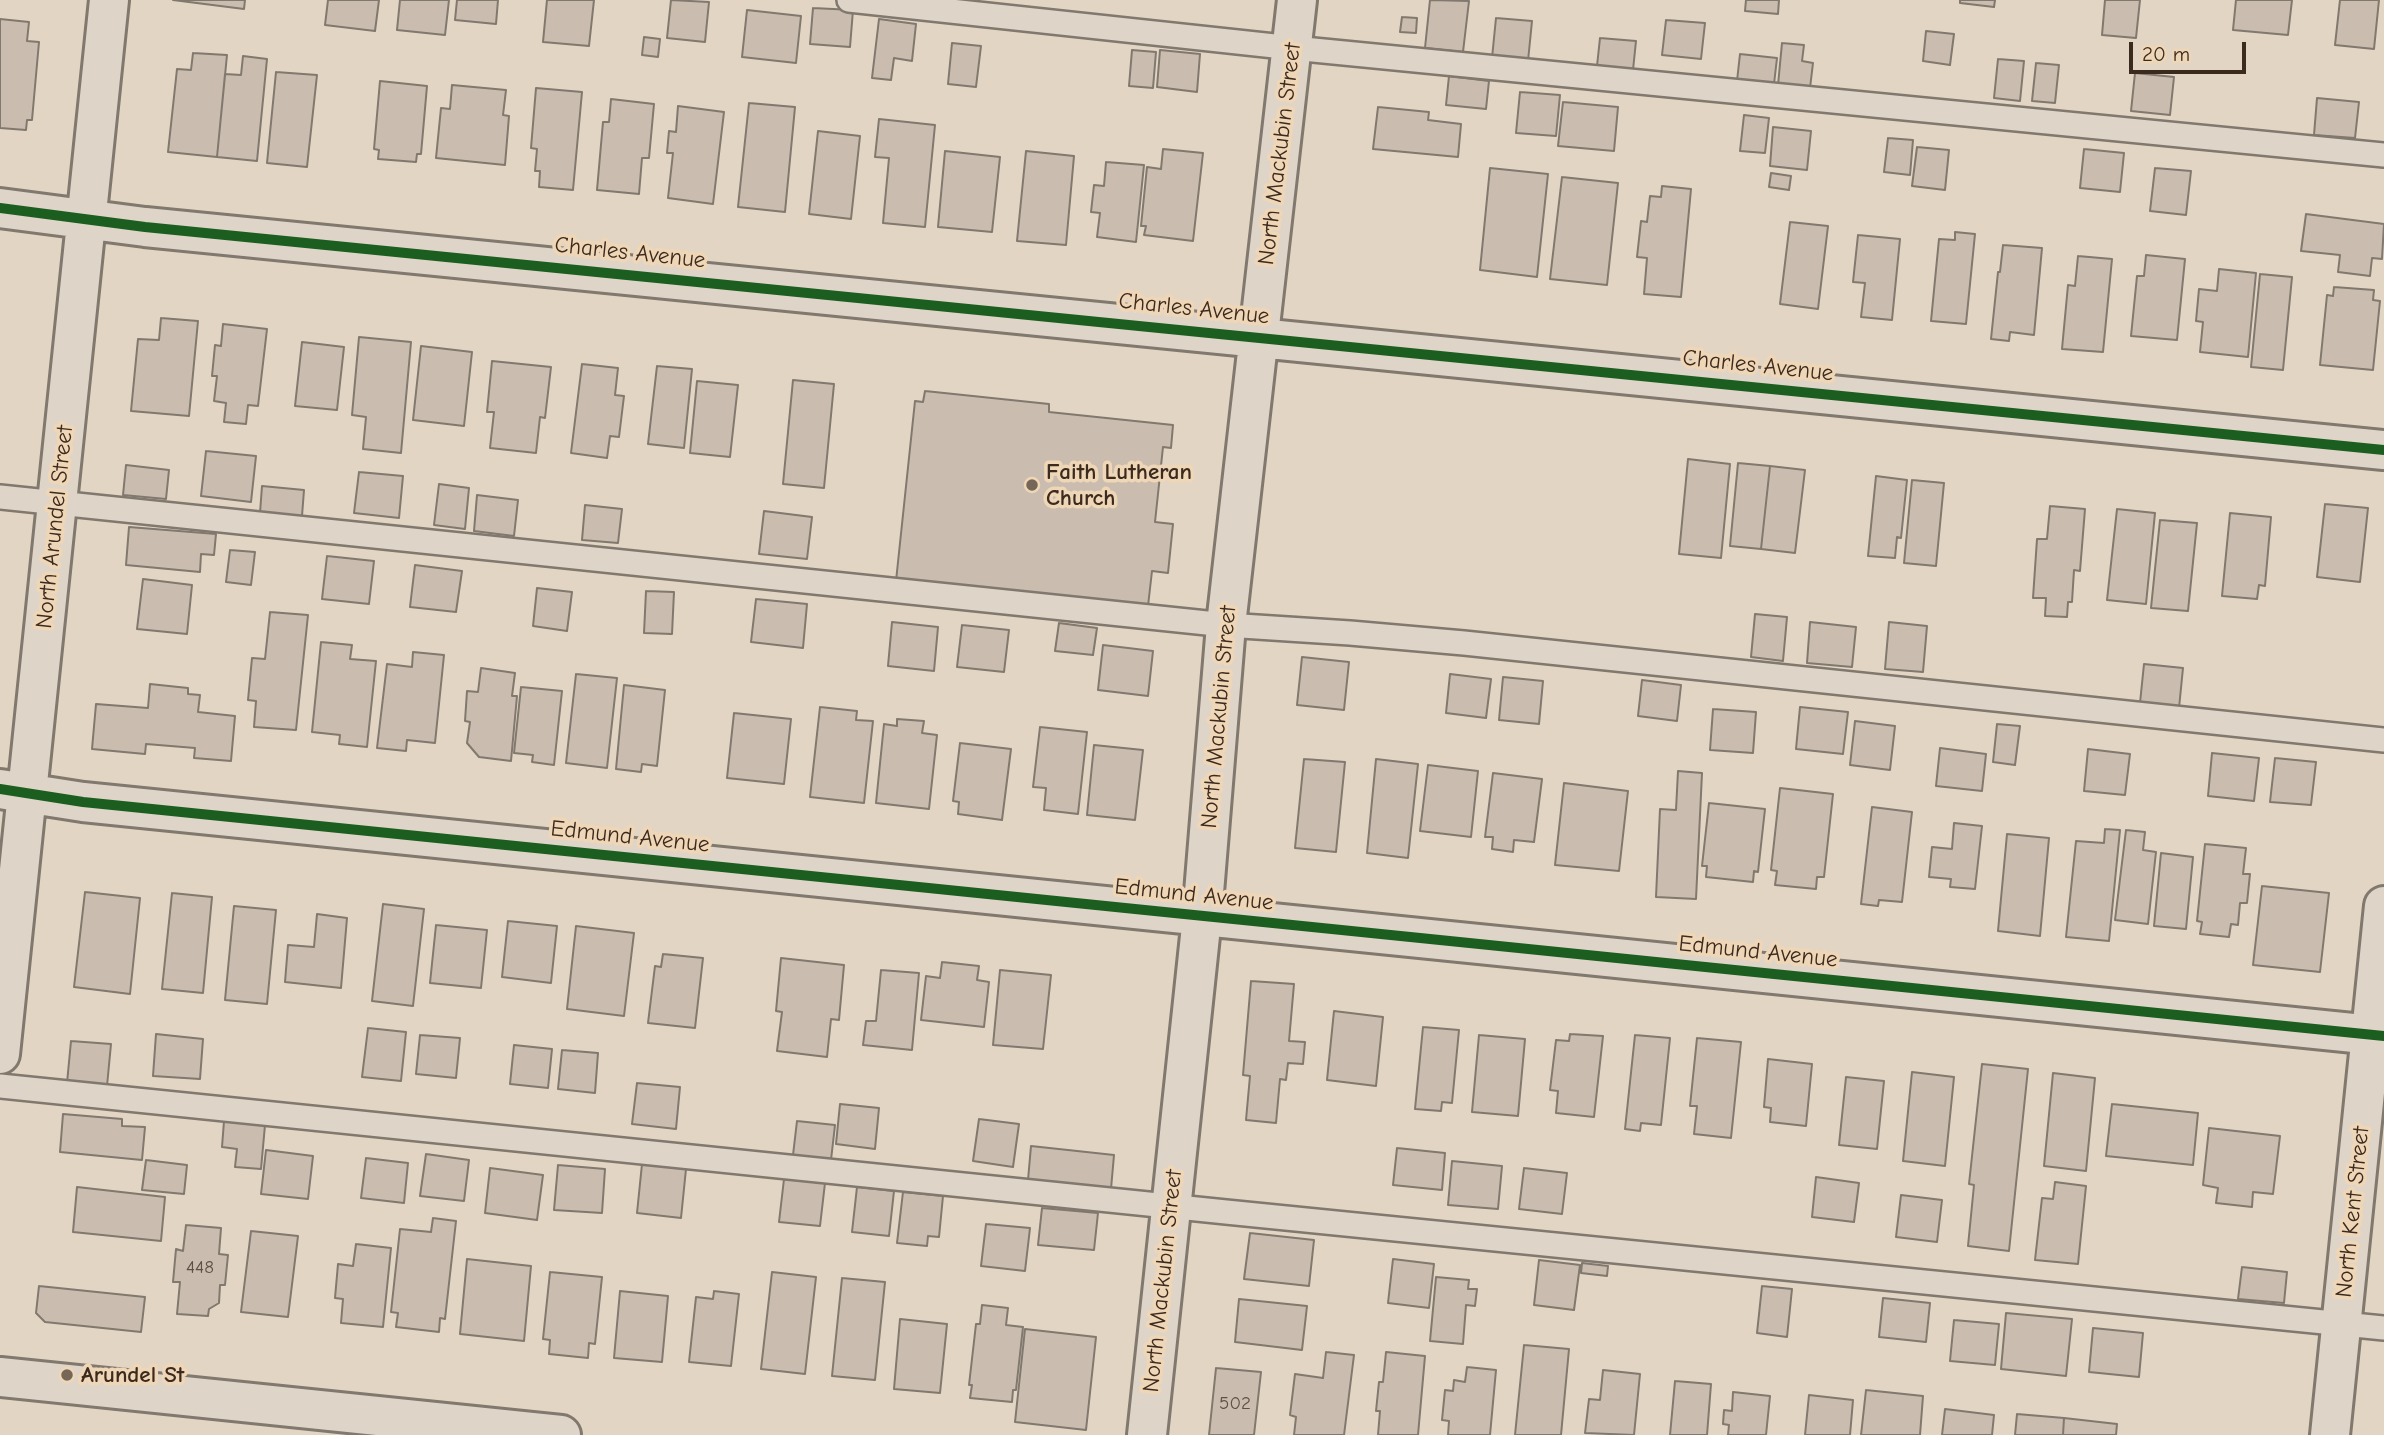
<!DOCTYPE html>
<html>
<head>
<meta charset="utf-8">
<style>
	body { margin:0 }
	#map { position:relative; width:2384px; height:1435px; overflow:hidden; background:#e2d5c4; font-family:"Comic Neue",sans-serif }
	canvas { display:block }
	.scale { position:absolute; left:2129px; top:42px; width:117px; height:32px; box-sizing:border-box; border:4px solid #3b2a1e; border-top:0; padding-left:9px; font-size:21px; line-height:24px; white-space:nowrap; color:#3b2a1e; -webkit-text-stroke:5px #efd6b7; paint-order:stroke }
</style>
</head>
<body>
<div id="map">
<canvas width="2384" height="1435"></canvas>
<div class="scale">20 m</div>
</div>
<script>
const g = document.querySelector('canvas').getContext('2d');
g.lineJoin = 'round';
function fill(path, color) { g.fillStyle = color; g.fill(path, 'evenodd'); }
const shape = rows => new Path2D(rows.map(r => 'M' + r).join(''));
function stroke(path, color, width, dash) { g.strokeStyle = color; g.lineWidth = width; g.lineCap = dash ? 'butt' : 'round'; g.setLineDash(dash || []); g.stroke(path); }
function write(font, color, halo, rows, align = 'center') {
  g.font = font + ' "Comic Neue",sans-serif'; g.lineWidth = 7; g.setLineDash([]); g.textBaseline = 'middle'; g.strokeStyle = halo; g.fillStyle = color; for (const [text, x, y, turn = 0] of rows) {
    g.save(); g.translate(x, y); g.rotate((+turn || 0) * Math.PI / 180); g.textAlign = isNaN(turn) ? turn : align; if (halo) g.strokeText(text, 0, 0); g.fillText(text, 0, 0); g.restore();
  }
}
const building = shape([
	[173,0,245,0,244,9,173,0],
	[328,0,379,0,375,31,325,25,328,0],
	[400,0,449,0,445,35,397,30,400,0],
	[457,0,498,0,496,24,455,20,457,0],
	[547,0,594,0,589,46,543,42,547,0],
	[671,0,709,2,705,42,667,38,671,0],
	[1430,0,1469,1,1463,52,1425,48,1430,0],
	[1746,0,1779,0,1778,14,1745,11,1746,0],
	[1960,0,1995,0,1994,7,1960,3,1960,0],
	[2105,0,2140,0,2136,38,2102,35,2105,0],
	[2236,0,2292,0,2288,35,2233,30,2236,0],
	[2340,0,2379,0,2374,49,2335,45,2340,0],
	[813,8,853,10,850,47,810,44,813,8],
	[747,10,801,16,796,63,742,57,747,10],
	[1402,17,1417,18,1416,33,1400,32,1402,17],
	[1496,18,1532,21,1528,61,1492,58,1496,18],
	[0,19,29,22,27,41,39,42,32,120,27,120,26,130,0,128,0,19],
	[879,19,916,24,912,61,894,58,891,80,872,78,879,19],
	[1666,20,1705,23,1701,59,1662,55,1666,20],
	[1926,31,1954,34,1950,65,1923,61,1926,31],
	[644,37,660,39,658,57,642,55,644,37],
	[1600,38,1636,41,1633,70,1597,66,1600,38],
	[952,43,981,46,976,87,948,84,952,43],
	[1782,43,1804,45,1802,61,1813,63,1810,88,1778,85,1782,43],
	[1132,50,1156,52,1153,88,1129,86,1132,50],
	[1160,50,1200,54,1197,92,1157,87,1160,50],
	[193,53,227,55,217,157,168,152,177,69,191,70,193,53],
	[1740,54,1777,58,1774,84,1737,81,1740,54],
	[243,56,267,59,257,161,217,157,225,74,241,75,243,56],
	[1998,59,2024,61,2020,101,1994,98,1998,59],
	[2036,63,2059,65,2055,103,2032,101,2036,63],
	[276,72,317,75,307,167,267,163,276,72],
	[2135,73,2174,77,2170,115,2131,111,2135,73],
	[1449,76,1489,81,1486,109,1446,105,1449,76],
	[380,81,427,86,421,154,417,154,416,162,378,159,379,150,374,149,380,81],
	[452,85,506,90,503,115,509,116,505,165,436,158,441,108,450,109,452,85],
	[536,88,582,92,573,190,539,187,540,171,535,171,537,149,531,148,536,88],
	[1520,92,1560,95,1556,136,1516,133,1520,92],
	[2317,98,2359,102,2355,138,2314,135,2317,98],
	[611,99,654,104,649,158,642,158,639,194,597,190,603,122,609,122,611,99],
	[1563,102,1618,107,1614,151,1558,146,1563,102],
	[749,103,795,107,785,212,738,207,749,103],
	[678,106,724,112,713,204,668,198,673,153,667,153,669,131,676,132,678,106],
	[1378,107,1429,112,1428,120,1461,124,1458,157,1373,149,1378,107],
	[1744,115,1769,118,1765,153,1740,151,1744,115],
	[879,119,935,125,925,227,883,223,889,158,875,157,879,119],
	[1773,127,1811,131,1807,170,1770,166,1773,127],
	[818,131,860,136,851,219,809,214,818,131],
	[1888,138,1913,140,1910,175,1884,172,1888,138],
	[1917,147,1949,150,1945,190,1912,186,1917,147],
	[1163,149,1203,153,1193,241,1144,235,1146,226,1141,226,1147,167,1161,169,1163,149],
	[2084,149,2124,153,2120,192,2080,188,2084,149],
	[945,151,1000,157,992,232,938,227,945,151],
	[1026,151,1074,156,1066,245,1017,241,1026,151],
	[1106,162,1144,165,1136,242,1097,237,1100,213,1091,212,1094,185,1104,186,1106,162],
	[1490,168,1548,174,1537,277,1480,270,1490,168],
	[2155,168,2191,171,2186,215,2150,211,2155,168],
	[1771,173,1791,176,1789,190,1769,187,1771,173],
	[1562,177,1618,183,1607,285,1550,279,1562,177],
	[1662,186,1691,189,1681,297,1644,294,1647,258,1637,257,1641,221,1647,222,1650,196,1661,197,1662,186],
	[2306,214,2384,224,2382,259,2372,258,2370,276,2338,272,2340,255,2301,251,2306,214],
	[1790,222,1828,226,1818,309,1780,304,1790,222],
	[1955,232,1975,234,1966,324,1931,321,1939,239,1955,240,1955,232],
	[1858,235,1900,239,1892,320,1861,317,1865,283,1853,282,1858,235],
	[2003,245,2042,248,2034,335,2010,332,2009,341,1991,339,1998,272,2000,272,2003,245],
	[2146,255,2185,259,2177,340,2131,336,2137,276,2144,276,2146,255],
	[2078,256,2112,259,2103,352,2062,349,2068,285,2075,286,2078,256],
	[2219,269,2256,273,2248,357,2200,352,2203,322,2196,321,2199,289,2217,291,2219,269],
	[2260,274,2292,277,2283,370,2251,367,2260,274],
	[2334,287,2374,290,2373,300,2380,301,2373,370,2320,365,2327,295,2333,296,2334,287],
	[161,318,198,321,189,416,131,411,138,339,159,340,161,318],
	[223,324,267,329,258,406,248,405,246,424,224,422,226,403,214,401,217,376,212,376,215,345,221,346,223,324],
	[359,337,411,342,401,453,363,449,366,417,352,415,359,337],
	[302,342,344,347,337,410,295,406,302,342],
	[421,346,472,352,464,426,413,420,421,346],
	[492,361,551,367,545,418,540,417,536,453,490,448,494,412,487,412,492,361],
	[582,364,618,368,615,395,624,396,619,437,610,436,607,458,571,453,582,364],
	[657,366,692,369,684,448,648,444,657,366],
	[793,380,834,384,824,488,783,484,793,380],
	[697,381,738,385,730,457,690,453,697,381],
	[925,391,1049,404,1049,412,1173,425,1171,448,1163,447,1155,522,1173,524,1168,573,1152,571,1148,606,896,581,915,401,923,402,925,391],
	[206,451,256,456,251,502,201,496,206,451],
	[1688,459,1730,464,1721,558,1679,554,1688,459],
	[1738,463,1770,466,1761,549,1730,546,1738,463],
	[126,465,169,470,166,499,123,495,126,465],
	[1770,466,1805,470,1795,553,1761,549,1770,466],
	[359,472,403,476,399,518,354,513,359,472],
	[1876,476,1907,480,1901,538,1897,537,1895,558,1868,556,1876,476],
	[1912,480,1944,483,1936,566,1904,563,1912,480],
	[439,484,469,488,465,529,434,525,439,484],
	[262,486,304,490,302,516,260,513,262,486],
	[477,495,518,500,514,536,474,531,477,495],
	[2325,504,2368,508,2360,582,2317,577,2325,504],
	[585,505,622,509,618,543,582,540,585,505],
	[2050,506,2085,509,2080,571,2074,570,2072,602,2068,602,2067,617,2045,616,2046,598,2033,598,2037,539,2047,539,2050,506],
	[2117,509,2155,513,2146,604,2107,600,2117,509],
	[764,511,812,517,807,559,759,554,764,511],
	[2230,513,2271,517,2265,586,2259,585,2257,599,2222,596,2230,513],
	[2160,520,2197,523,2188,611,2151,608,2160,520],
	[129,527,216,534,214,555,201,554,200,572,126,565,129,527],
	[230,550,255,552,251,585,226,582,230,550],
	[327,556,374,561,369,604,322,599,327,556],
	[415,565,462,571,456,612,410,607,415,565],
	[143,579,192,585,187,634,137,629,143,579],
	[537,588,572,592,567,631,533,626,537,588],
	[646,591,674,592,672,634,644,633,646,591],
	[756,599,807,604,803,648,751,642,756,599],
	[270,612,308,615,296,730,254,727,256,701,248,700,252,658,265,659,270,612],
	[1755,614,1787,617,1783,661,1751,657,1755,614],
	[892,622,938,627,934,671,888,666,892,622],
	[1810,622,1856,627,1852,667,1807,663,1810,622],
	[1889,622,1927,626,1923,672,1885,669,1889,622],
	[1059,623,1097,628,1093,655,1055,651,1059,623],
	[962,625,1009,630,1004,672,957,667,962,625],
	[321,642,352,645,350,659,376,661,367,747,339,744,340,735,312,732,321,642],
	[1103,645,1153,651,1148,696,1098,690,1103,645],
	[413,652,444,655,435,743,407,740,406,751,377,748,387,664,412,667,413,652],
	[1302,657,1349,662,1344,710,1297,705,1302,657],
	[2144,664,2183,668,2179,708,2140,703,2144,664],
	[481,668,515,673,512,696,517,696,511,761,479,757,467,743,470,722,465,721,467,691,478,692,481,668],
	[576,674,617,678,607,768,566,763,576,674],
	[1450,674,1491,679,1486,718,1446,713,1450,674],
	[1503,677,1543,681,1539,724,1499,720,1503,677],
	[1642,680,1681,685,1677,721,1638,716,1642,680],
	[150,684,188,688,188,694,200,695,198,712,235,716,231,761,194,758,195,748,146,744,145,754,92,749,96,704,148,708,150,684],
	[624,685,665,690,657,766,642,764,641,772,616,769,624,685],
	[521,687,562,691,554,765,532,762,533,755,514,753,521,687],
	[820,707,857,711,856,720,873,721,864,803,810,797,820,707],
	[1800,707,1848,712,1843,754,1796,749,1800,707],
	[1713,709,1756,712,1753,753,1710,750,1713,709],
	[734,713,791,719,784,784,727,778,734,713],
	[897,719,924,721,922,733,937,735,929,809,876,803,884,724,897,726,897,719],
	[1855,721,1895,726,1890,770,1850,765,1855,721],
	[1997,724,2020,726,2015,765,1993,762,1997,724],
	[1040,727,1087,732,1078,814,1044,810,1046,788,1033,787,1040,727],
	[960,743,1011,749,1002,820,958,814,959,802,953,801,960,743],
	[1094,745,1143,750,1135,820,1087,815,1094,745],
	[1940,748,1986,754,1982,791,1936,786,1940,748],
	[2088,749,2130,754,2125,795,2084,791,2088,749],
	[2212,753,2259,758,2254,801,2208,796,2212,753],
	[2275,758,2316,762,2311,805,2270,802,2275,758],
	[1304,759,1345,762,1336,852,1295,848,1304,759],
	[1376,759,1418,764,1408,858,1367,853,1376,759],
	[1428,765,1478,771,1471,837,1420,831,1428,765],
	[1678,771,1702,773,1696,899,1656,897,1660,809,1676,810,1678,771],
	[1493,773,1542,779,1534,842,1514,840,1513,852,1492,849,1493,837,1485,837,1493,773],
	[1564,783,1628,791,1619,871,1555,865,1564,783],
	[1780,788,1833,794,1824,877,1817,877,1816,889,1775,885,1777,871,1771,870,1780,788],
	[1709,803,1765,809,1758,872,1754,871,1753,882,1706,877,1707,866,1702,866,1709,803],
	[1872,807,1912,812,1902,902,1879,900,1878,906,1861,904,1872,807],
	[1954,823,1982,826,1975,889,1950,887,1951,879,1929,877,1932,847,1952,849,1954,823],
	[2105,829,2120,830,2109,941,2066,937,2076,841,2104,843,2105,829],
	[2126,830,2145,832,2143,850,2156,852,2148,924,2115,920,2126,830],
	[2007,834,2049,838,2040,936,1998,931,2007,834],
	[2205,844,2246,848,2243,874,2250,874,2247,903,2240,903,2238,925,2231,924,2229,937,2200,934,2202,922,2197,921,2205,844],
	[2161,853,2193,857,2186,929,2154,926,2161,853],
	[2262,886,2329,893,2320,972,2253,965,2262,886],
	[85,892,140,898,130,994,74,987,85,892],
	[172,893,212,897,203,993,162,989,172,893],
	[383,904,424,909,413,1006,372,1001,383,904],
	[234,906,276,910,267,1004,225,1000,234,906],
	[317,914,347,918,341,988,285,982,288,945,314,947,317,914],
	[508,921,557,926,551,983,502,977,508,921],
	[436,925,487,930,481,988,430,983,436,925],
	[576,926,634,933,624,1016,567,1009,576,926],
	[663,954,703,958,695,1028,648,1023,655,966,661,967,663,954],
	[781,958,844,965,839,1020,831,1019,827,1057,777,1051,782,1012,776,1011,781,958],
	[942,962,979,966,977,980,989,982,984,1027,921,1020,926,976,940,978,942,962],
	[881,970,919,973,912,1050,863,1045,866,1021,876,1021,881,970],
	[1000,970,1051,975,1043,1049,993,1045,1000,970],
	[1251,981,1294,984,1289,1041,1305,1042,1303,1064,1288,1063,1286,1080,1280,1079,1276,1123,1246,1120,1250,1076,1243,1075,1251,981],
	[1334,1011,1383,1017,1376,1086,1327,1080,1334,1011],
	[1423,1027,1459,1030,1452,1103,1442,1102,1441,1111,1415,1109,1423,1027],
	[368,1028,406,1032,401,1081,362,1077,368,1028],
	[156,1034,203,1039,200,1079,153,1076,156,1034],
	[1570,1034,1603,1036,1594,1117,1556,1113,1558,1091,1550,1090,1556,1040,1569,1041,1570,1034],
	[420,1035,460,1038,456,1078,416,1074,420,1035],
	[1479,1035,1525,1039,1518,1116,1472,1112,1479,1035],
	[1635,1035,1670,1038,1661,1125,1641,1123,1640,1131,1625,1129,1635,1035],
	[1697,1038,1741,1042,1731,1138,1694,1134,1697,1106,1690,1106,1697,1038],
	[71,1041,111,1044,107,1086,67,1083,71,1041],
	[514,1045,552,1049,548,1088,510,1084,514,1045],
	[562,1050,598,1053,595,1093,558,1089,562,1050],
	[1768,1059,1812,1064,1806,1126,1770,1122,1771,1108,1764,1107,1768,1059],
	[1982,1064,2028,1069,2009,1251,1968,1246,1974,1185,1969,1184,1982,1064],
	[1912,1072,1954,1077,1945,1166,1903,1161,1912,1072],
	[2053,1073,2095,1078,2086,1171,2044,1166,2053,1073],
	[1846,1077,1884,1081,1877,1149,1839,1145,1846,1077],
	[637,1083,680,1087,676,1129,632,1124,637,1083],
	[840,1104,879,1108,875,1149,836,1144,840,1104],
	[2112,1104,2198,1113,2193,1165,2106,1156,2112,1104],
	[63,1114,122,1119,122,1126,145,1127,142,1160,60,1152,63,1114],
	[979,1119,1019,1124,1013,1167,973,1161,979,1119],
	[224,1121,265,1125,261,1169,235,1167,237,1149,222,1147,224,1121],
	[797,1121,835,1125,831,1160,793,1155,797,1121],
	[2209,1128,2280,1136,2273,1194,2253,1192,2252,1207,2216,1203,2218,1188,2203,1185,2209,1128],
	[1031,1146,1114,1155,1111,1189,1028,1180,1031,1146],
	[1397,1148,1445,1153,1442,1190,1393,1185,1397,1148],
	[266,1150,313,1156,308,1199,261,1194,266,1150],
	[426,1154,469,1160,464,1201,420,1196,426,1154],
	[366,1158,408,1163,404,1203,361,1198,366,1158],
	[146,1160,187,1165,184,1194,142,1190,146,1160],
	[1452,1161,1502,1166,1498,1209,1448,1205,1452,1161],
	[642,1164,686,1169,681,1218,637,1213,642,1164],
	[558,1165,605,1169,602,1213,554,1210,558,1165],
	[490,1168,543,1175,537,1220,485,1213,490,1168],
	[1524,1168,1567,1173,1562,1214,1519,1209,1524,1168],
	[1816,1177,1859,1183,1854,1222,1812,1217,1816,1177],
	[784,1179,825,1183,820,1226,779,1222,784,1179],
	[2055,1182,2086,1186,2078,1264,2035,1260,2042,1198,2053,1199,2055,1182],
	[77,1187,165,1197,161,1241,73,1232,77,1187],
	[857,1187,894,1191,889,1236,852,1232,857,1187],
	[903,1192,943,1196,939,1237,928,1236,927,1246,897,1243,903,1192],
	[1901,1195,1942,1200,1937,1242,1896,1237,1901,1195],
	[1042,1208,1098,1213,1094,1250,1038,1245,1042,1208],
	[433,1218,456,1221,445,1319,440,1318,439,1332,396,1327,398,1313,391,1312,400,1229,431,1232,433,1218],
	[986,1224,1030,1228,1025,1271,981,1266,986,1224],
	[186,1225,221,1228,219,1254,228,1255,225,1285,220,1285,219,1303,209,1309,208,1316,177,1314,180,1282,173,1282,176,1249,183,1251,186,1225],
	[251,1231,298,1236,288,1317,241,1312,251,1231],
	[1250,1233,1314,1240,1309,1286,1244,1279,1250,1233],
	[356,1244,391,1248,383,1327,341,1323,343,1299,335,1298,338,1264,353,1266,356,1244],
	[467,1259,531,1266,524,1341,460,1334,467,1259],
	[1393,1259,1434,1264,1429,1308,1388,1303,1393,1259],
	[1539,1260,1580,1265,1574,1310,1534,1305,1539,1260],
	[1582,1263,1608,1266,1607,1276,1581,1273,1582,1263],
	[2242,1267,2287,1272,2284,1303,2238,1299,2242,1267],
	[550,1272,602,1277,595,1344,589,1343,588,1358,549,1354,550,1340,543,1339,550,1272],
	[772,1272,816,1277,805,1374,761,1369,772,1272],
	[1436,1277,1469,1280,1468,1289,1477,1289,1475,1306,1466,1305,1463,1344,1430,1341,1436,1277],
	[842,1278,885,1282,875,1380,832,1376,842,1278],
	[39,1286,145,1297,141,1332,45,1322,36,1313,39,1286],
	[1762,1286,1792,1289,1787,1337,1757,1333,1762,1286],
	[620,1291,668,1296,662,1362,614,1358,620,1291],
	[714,1291,739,1294,731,1366,689,1362,696,1297,713,1299,714,1291],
	[1883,1298,1930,1303,1926,1342,1879,1337,1883,1298],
	[1239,1299,1307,1306,1302,1350,1235,1342,1239,1299],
	[982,1305,1008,1308,1006,1325,1023,1327,1016,1390,1013,1390,1012,1402,970,1398,972,1385,969,1385,976,1324,980,1324,982,1305],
	[2006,1313,2072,1319,2066,1376,2001,1369,2006,1313],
	[900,1319,947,1324,940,1393,894,1389,900,1319],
	[1954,1320,1999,1324,1995,1365,1950,1361,1954,1320],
	[2093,1328,2143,1333,2139,1377,2089,1372,2093,1328],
	[1025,1329,1096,1337,1086,1430,1015,1422,1025,1329],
	[1524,1345,1569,1349,1561,1435,1515,1435,1524,1345],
	[1326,1352,1354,1355,1344,1435,1294,1435,1296,1417,1290,1415,1295,1374,1323,1378,1326,1352],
	[1386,1352,1425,1356,1418,1435,1378,1435,1380,1411,1376,1411,1379,1382,1383,1382,1386,1352],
	[1467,1367,1496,1370,1490,1435,1448,1435,1449,1421,1442,1420,1445,1390,1453,1391,1454,1380,1465,1382,1467,1367],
	[1216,1368,1261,1372,1254,1435,1209,1435,1216,1368],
	[1603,1370,1640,1374,1634,1435,1585,1433,1589,1399,1600,1400,1603,1370],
	[1675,1381,1711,1384,1707,1435,1670,1435,1675,1381],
	[1866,1390,1923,1396,1920,1435,1861,1435,1866,1390],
	[1733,1392,1770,1396,1766,1435,1728,1435,1729,1425,1723,1424,1724,1410,1732,1411,1733,1392],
	[1809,1395,1853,1400,1850,1435,1805,1435,1809,1395],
	[1945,1409,1994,1415,1992,1435,1942,1435,1945,1409],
	[2017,1414,2064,1418,2063,1435,2015,1435,2017,1414],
	[2064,1418,2117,1424,2116,1435,2063,1435,2064,1418]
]);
fill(building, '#cabdaf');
stroke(building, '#81786e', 2);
const lane = shape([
	[849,0,1293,48,2384,155],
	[0,497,1226,625,1350,633,1464,643,2384,740],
	[0,1086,1226,1212,2384,1328]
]);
const street = shape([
	[0,208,145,227,2384,450],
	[0,789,83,802,2384,1036],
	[0,1054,109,0],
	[1147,1435,1202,917,1226,625,1297,0],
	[2330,1435,2384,906]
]);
const secondary = shape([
	[0,1377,561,1435]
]);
stroke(lane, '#81786e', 28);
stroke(street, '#81786e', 44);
stroke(secondary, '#81786e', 44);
stroke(lane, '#ded4c8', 23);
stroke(street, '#ded4c8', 38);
stroke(secondary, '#ded4c8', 38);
stroke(shape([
	[0,208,145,227,2384,450],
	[0,789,83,802,2384,1036]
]), '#1b5e20', 10);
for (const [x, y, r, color] of [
	[1032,485,7,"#756658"],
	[67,1375,7,"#756658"]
]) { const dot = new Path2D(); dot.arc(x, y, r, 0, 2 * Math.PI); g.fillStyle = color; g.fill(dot); stroke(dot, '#efd6b7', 2.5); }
write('19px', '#605044', null, [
	["448",200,1268],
	["502",1235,1404]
]);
write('23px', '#3b2a1e', '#efd6b7', [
	["North Mackubin Street",1280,154,-83],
	["Charles Avenue",630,253,6],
	["Charles Avenue",1194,309,6],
	["Charles Avenue",1758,366,6],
	["North Arundel Street",55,527,-84],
	["North Mackubin Street",1219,717,-85],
	["Edmund Avenue",630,837,6],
	["Edmund Avenue",1194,895,6],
	["Edmund Avenue",1758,952,6],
	["North Kent Street",2353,1212,-84],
	["North Mackubin Street",1163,1281,-84]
]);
write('bold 23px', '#3b2a1e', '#efd6b7', [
	["Faith Lutheran",1046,472],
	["Church",1046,498],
	["Arundel St",81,1375]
], 'left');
</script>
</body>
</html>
